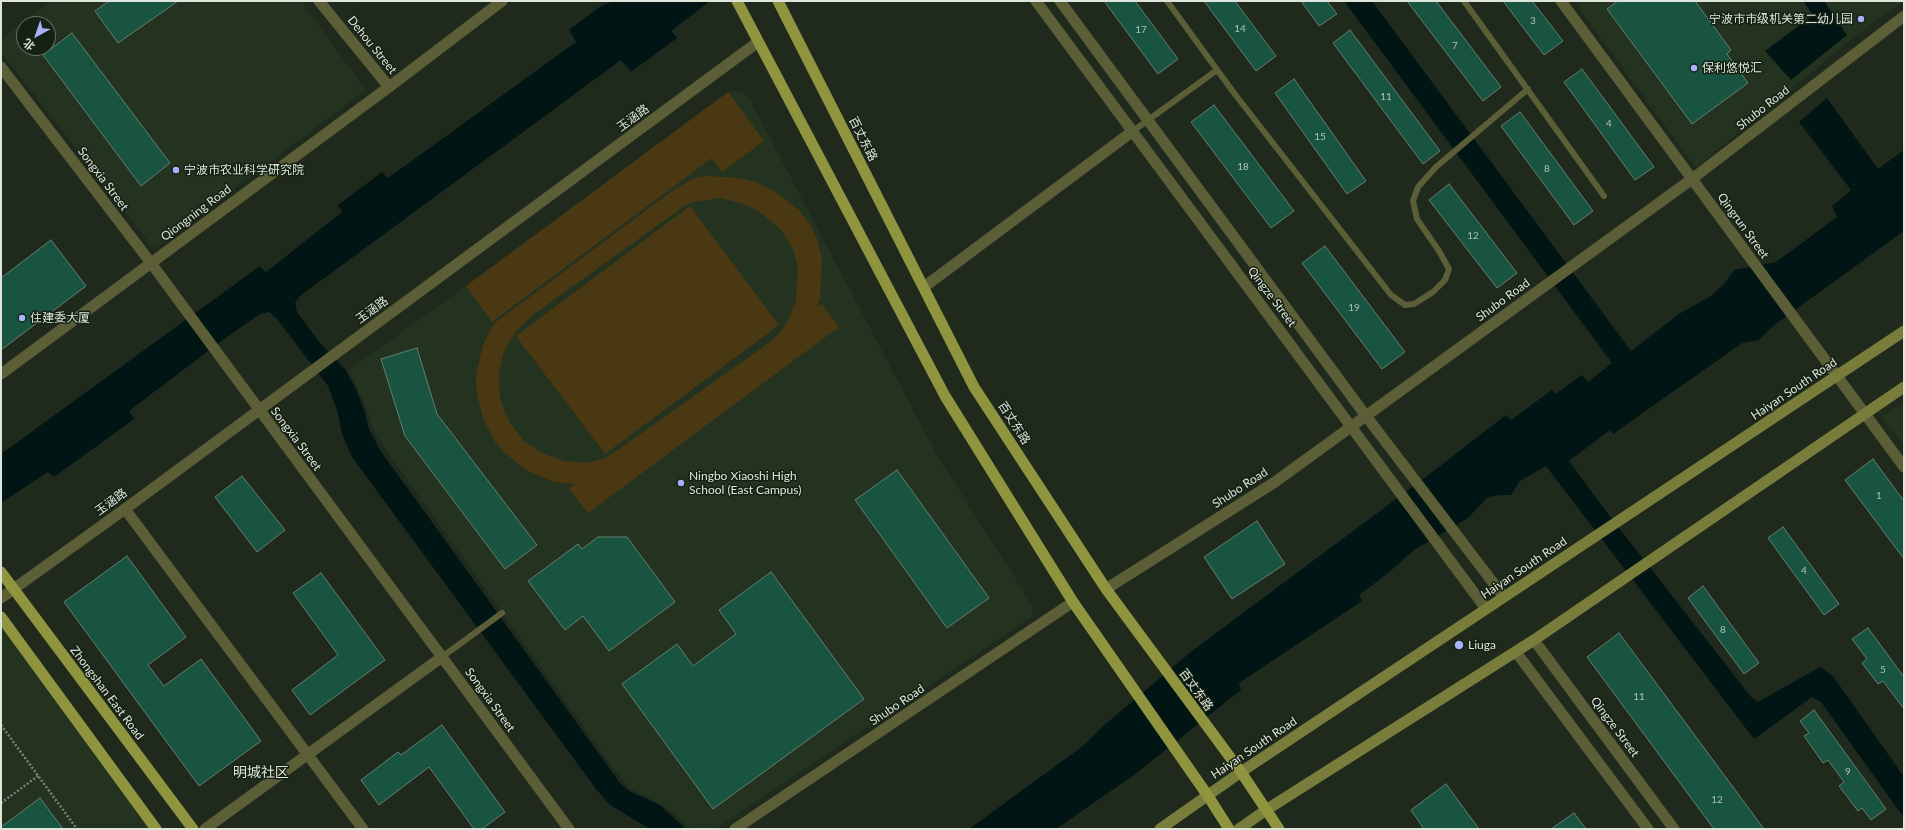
<!DOCTYPE html>
<html>
<head>
<meta charset="utf-8">
<style>
	body { margin:0 }
	#map { position:relative; width:1905px; height:830px; overflow:hidden; background:#1f2a1c; font-family:Lato,"Noto Sans SC",sans-serif }
	canvas { display:block }
	.frame { position:absolute; inset:0; border:2px solid #dee6dc; pointer-events:none }
	.north { position:absolute; left:16px; top:16px; width:40px; height:40px; box-sizing:border-box; background:#152113; border:1px solid #657063; border-radius:50%; rotate:220deg; font-size:11px; font-weight:700; line-height:16px; text-align:center; color:#dee6dc }
	.north::after { content:''; display:block; margin:auto; width:14px; height:18px; background:#a7b1fc; clip-path:polygon(50% 0,100% 100%,50% 72%,0 100%) }
</style>
</head>
<body>
<div id="map">
<canvas width="1905" height="830"></canvas>
<div class="frame"></div>
<div class="north">北</div>
</div>
<script>
const g = document.querySelector('canvas').getContext('2d');
g.lineJoin = 'round';
function fill(path, color) { g.fillStyle = color; g.fill(path, 'evenodd'); }
const shape = rows => new Path2D(rows.map(r => 'M' + r).join(''));
function stroke(path, color, width, dash) { g.strokeStyle = color; g.lineWidth = width; g.lineCap = dash ? 'butt' : 'round'; g.setLineDash(dash || []); g.stroke(path); }
function write(font, color, halo, rows, align = 'center') {
  g.font = font + ' Lato,"Noto Sans SC",sans-serif'; g.lineWidth = 3; g.setLineDash([]); g.textBaseline = 'middle'; g.strokeStyle = halo; g.fillStyle = color; for (const [text, x, y, turn = 0] of rows) {
    g.save(); g.translate(x, y); g.rotate((+turn || 0) * Math.PI / 180); g.textAlign = isNaN(turn) ? turn : align; if (halo) g.strokeText(text, 0, 0); g.fillText(text, 0, 0); g.restore();
  }
}
fill(shape([
	[51,1,301,1,366,90,154,249,1,52,1,40],
	[24,24,48,24,48,48,24,48],
	[1574,1,1904,1,1855,36,1696,168],
	[742,91,750,100,937,455,1034,608,1031,617,716,829,690,829,666,807,629,788,616,772,376,436,365,405,349,370,466,286,728,92],
	[1904,402,1904,445,1882,417],
	[1,617,156,829,1,829]
]), '#233320');
fill(shape([
	[728,92,764,141,722,172,712,158,492,322,466,286],
	[707,176,739,178,756,182,777,193,800,211,809,223,817,239,822,258,820,299,817,307,822,304,839,327,588,513,569,489,574,484,554,482,526,470,505,453,495,442,483,418,477,394,476,381,477,371,483,345,491,328,496,322,672,191,694,178],
	[720,198,744,204,758,211,781,230,793,249,798,267,796,300,788,321,777,336,766,345,612,454,603,459,585,463,564,461,542,453,524,441,510,423,505,412,500,398,499,383,499,371,504,351,517,330,533,315,683,207,693,202],
	[690,206,779,325,605,454,516,336]
]), '#4a3812');
fill(shape([
	[614,1,710,1,671,31,677,38,631,72,621,60,300,296,295,303,297,312,320,343,345,369,355,387,364,409,369,429,380,450,620,783,629,791,660,805,686,829,650,829,610,805,596,789,352,457,342,434,338,413,328,386,277,319,269,312,260,314,224,339,129,411,134,419,54,477,48,472,1,503,1,454,260,266,266,272,342,212,338,205,382,172,388,178,576,42,569,30,601,6],
	[1344,1,1372,1,1631,351,1679,314,1711,296,1725,283,1734,270,1776,262,1837,217,1832,206,1851,190,1799,122,1827,98,1878,169,1904,150,1904,231,1774,325,1759,340,1742,343,1613,434,1610,430,1569,461,1605,510,1752,698,1758,702,1820,667,1833,676,1904,777,1904,818,1821,702,1812,697,1754,739,1546,466,1520,481,1511,495,1500,495,1488,497,1468,518,1414,550,1387,574,1359,595,1362,601,1239,683,1241,690,1134,775,1056,829,969,829,1083,746,1102,727,1192,651,1431,473,1506,415,1511,420,1552,390,1555,394,1582,375,1588,382,1612,363],
	[1803,1,1824,1,1847,35,1791,80,1765,51,1813,15]
]), '#021515');
const building = shape([
	[109,1,178,1,118,43,95,11,109,1],
	[1104,1,1135,1,1178,59,1158,74,1104,1],
	[1204,1,1235,1,1276,56,1256,71,1204,1],
	[1301,1,1327,1,1337,14,1319,26,1301,1],
	[1407,1,1436,1,1501,87,1483,101,1407,1],
	[1503,1,1532,1,1563,41,1544,55,1503,1],
	[1618,1,1695,1,1731,50,1727,54,1748,83,1692,124,1607,9,1618,1],
	[1350,30,1440,151,1423,164,1333,43,1350,30],
	[72,33,170,163,141,186,43,55,72,33],
	[1582,69,1654,167,1635,180,1564,82,1582,69],
	[1294,79,1366,181,1347,194,1275,93,1294,79],
	[1214,105,1294,211,1271,228,1191,122,1214,105],
	[1520,112,1593,211,1574,225,1501,126,1520,112],
	[1449,184,1517,273,1497,288,1429,200,1449,184],
	[51,240,86,286,1,350,1,278,51,240],
	[1325,246,1405,352,1382,369,1302,263,1325,246],
	[417,348,437,414,537,545,505,569,405,436,381,359,417,348],
	[1873,459,1904,501,1904,559,1845,480,1873,459],
	[897,470,989,598,947,628,855,500,897,470],
	[242,476,285,530,257,552,215,497,242,476],
	[1257,521,1285,564,1232,599,1204,557,1257,521],
	[1783,527,1839,604,1824,615,1768,538,1783,527],
	[598,537,627,537,675,602,609,651,583,616,565,630,528,581,578,544,582,549,598,537],
	[127,556,186,637,148,665,164,686,201,659,261,741,199,786,64,602,127,556],
	[771,572,864,699,713,809,622,684,677,644,693,666,736,634,719,610,771,572],
	[321,573,385,660,310,715,292,690,338,655,293,593,321,573],
	[1703,586,1759,663,1744,674,1688,598,1703,586],
	[1868,628,1904,677,1904,709,1883,681,1878,684,1862,663,1867,659,1852,639,1868,628],
	[1619,633,1764,829,1714,829,1587,657,1619,633],
	[1814,710,1886,809,1871,820,1862,808,1858,811,1839,786,1844,782,1828,760,1823,763,1804,736,1809,733,1800,721,1814,710],
	[442,725,505,812,482,829,474,829,429,767,379,805,361,780,398,752,401,755,442,725],
	[1446,784,1479,829,1424,829,1411,810,1446,784],
	[40,798,63,829,1,829,1,827,40,798],
	[1574,813,1586,829,1551,829,1574,813]
]);
fill(building, '#195441');
stroke(building, '#667d73', 1);
stroke(shape([
	[1,725,77,829],
	[1,803,38,776]
]), '#798377', 2.5, [2, 2]);
stroke(shape([
	[1167,1,1234,93,1391,295,1405,305,1414,304,1433,292,1445,280,1449,269,1439,251,1417,219,1413,201,1418,187,1436,167,1528,89],
	[1464,1,1604,196],
	[1133,131,1217,70],
	[442,657,502,613]
]), '#5b5e37', 6);
stroke(shape([
	[319,1,389,87],
	[1561,1,1904,467],
	[924,287,1133,131],
	[1,374,389,87,502,1],
	[125,509,363,829],
	[1106,589,1275,482,1692,179,1904,16],
	[1,598,125,509,758,42],
	[205,829,442,657],
	[735,829,1073,602]
]), '#5b5e37', 11);
stroke(shape([
	[1036,1,1486,609],
	[1060,1,1366,416,1504,597],
	[1,67,151,263,569,829],
	[1534,640,1674,829],
	[1516,652,1648,829]
]), '#5b5e37', 11);
stroke(shape([
	[1160,829,1241,772,1904,331],
	[1239,829,1266,810,1534,640,1904,387]
]), '#797d3c', 11);
stroke(shape([
	[737,1,945,396,1073,602,1208,796,1229,829],
	[778,1,974,387,1106,589,1241,772,1279,829],
	[1,572,193,829],
	[1,617,156,829]
]), '#90943f', 11);
for (const [x, y, r, color] of [
	[1861,19,4,"#a7b1fc"],
	[1694,68,4,"#a7b1fc"],
	[176,170,4,"#a7b1fc"],
	[22,318,4,"#a7b1fc"],
	[681,483,4,"#a7b1fc"],
	[1459,645,5,"#a7b1fc"]
]) { const dot = new Path2D(); dot.arc(x, y, r, 0, 2 * Math.PI); g.fillStyle = color; g.fill(dot); stroke(dot, '#152113', 1.5); }
write('10px', '#adc2b5', null, [
	["3",1533,21],
	["14",1240,29],
	["17",1141,30],
	["7",1455,46],
	["11",1386,97],
	["4",1609,124],
	["15",1320,137],
	["18",1243,167],
	["8",1547,169],
	["12",1473,236],
	["19",1354,308],
	["1",1879,496],
	["4",1804,571],
	["8",1723,630],
	["5",1883,670],
	["11",1639,697],
	["9",1848,772],
	["12",1717,800]
]);
write('12px', '#dee6dc', '#152113', [
	["宁波市市级机关第二幼儿园",1853,19,"right"],
	["保利悠悦汇",1702,68],
	["宁波市农业科学研究院",184,170],
	["住建委大厦",30,318],
	["Ningbo Xiaoshi High",689,476],
	["School (East Campus)",689,490],
	["Liuga",1468,645]
], 'left');
write('12px', '#dee6dc', '#152113', [
	["Dehou Street",372,45,51],
	["Shubo Road",1763,108,-38],
	["玉涵路",633,118,-36],
	["百丈东路",863,139,63],
	["Songxia Street",103,179,53],
	["Qiongning Road",196,213,-37],
	["Qingrun Street",1743,226,54],
	["Qingze Street",1272,297,53],
	["Shubo Road",1503,300,-36],
	["玉涵路",372,310,-36],
	["Haiyan South Road",1794,389,-34],
	["百丈东路",1014,423,57],
	["Songxia Street",296,439,53],
	["Shubo Road",1240,488,-33],
	["玉涵路",111,502,-36],
	["Haiyan South Road",1524,568,-34],
	["百丈东路",1196,690,54],
	["Zhongshan East Road",107,693,53],
	["Songxia Street",490,700,54],
	["Shubo Road",897,705,-34],
	["Qingze Street",1615,727,53],
	["Haiyan South Road",1254,748,-34]
]);
write('14px', '#dee6dc', '#152113', [
	["明城社区",261,772]
]);
</script>
</body>
</html>
